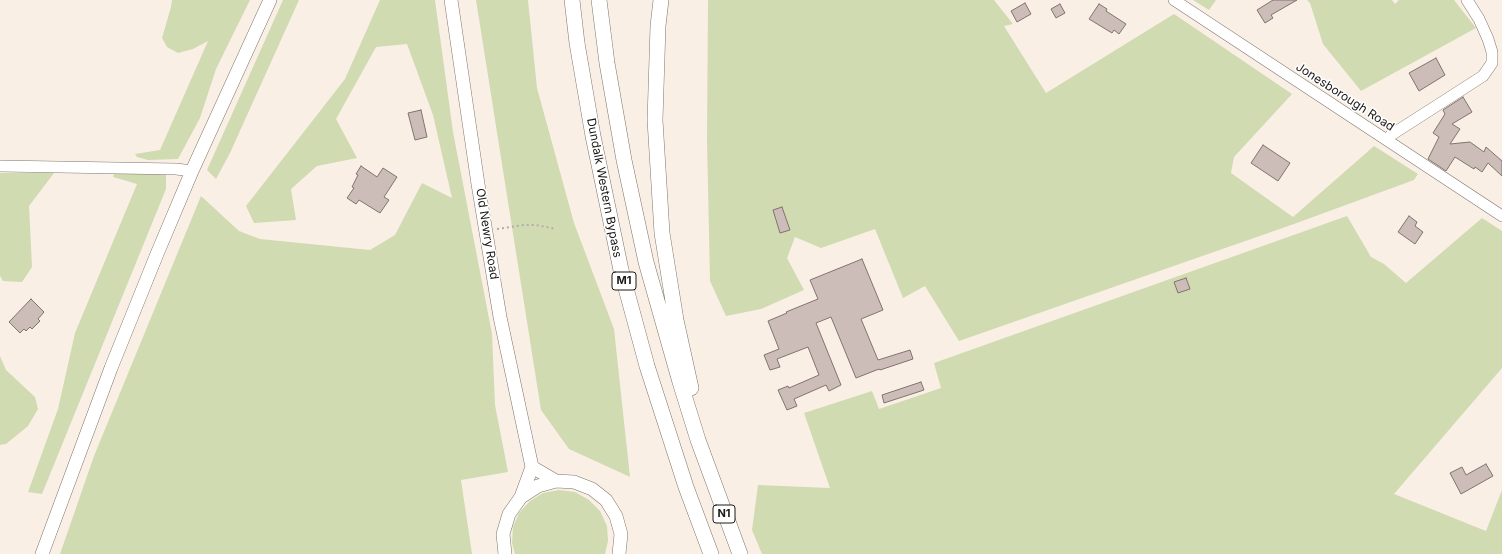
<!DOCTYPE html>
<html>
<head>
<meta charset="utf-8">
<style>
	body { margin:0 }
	canvas { display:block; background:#f9efe5 }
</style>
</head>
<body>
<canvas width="1502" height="554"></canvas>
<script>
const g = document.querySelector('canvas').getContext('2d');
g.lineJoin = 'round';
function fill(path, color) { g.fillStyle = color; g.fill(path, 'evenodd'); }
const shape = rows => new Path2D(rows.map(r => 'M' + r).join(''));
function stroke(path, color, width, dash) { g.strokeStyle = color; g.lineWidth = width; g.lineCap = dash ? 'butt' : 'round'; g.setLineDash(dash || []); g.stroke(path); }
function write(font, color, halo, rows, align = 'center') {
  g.font = font + ' Inter,sans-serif'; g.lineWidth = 3; g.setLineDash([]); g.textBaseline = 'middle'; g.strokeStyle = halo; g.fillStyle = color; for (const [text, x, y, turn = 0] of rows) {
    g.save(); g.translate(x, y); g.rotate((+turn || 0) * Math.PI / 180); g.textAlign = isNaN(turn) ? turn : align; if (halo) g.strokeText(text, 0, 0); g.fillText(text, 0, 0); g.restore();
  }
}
fill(shape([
	[172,0,250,0,216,69,200,118,178,159,148,160,137,157,135,154,160,150,208,41,193,49,178,53,167,47,162,38,171,7],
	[283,0,299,0,230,153,216,179,207,170],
	[380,0,435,0,453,132,492,334,495,405,508,472,461,480,472,554,60,554,94,456,201,196,239,231,260,239,370,250,395,235,422,183,452,198,433,115,407,44,376,47,336,119,357,158,317,166,291,189,296,220,254,223,246,206,345,79],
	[476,0,528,0,537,88,574,223,614,329,630,477,569,449,541,410],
	[708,0,994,0,1013,24,1004,26,1046,93,1174,14,1292,94,1234,157,1231,173,1293,217,1374,146,1418,174,1414,180,1294,224,959,341,925,286,903,298,875,229,821,248,795,237,787,258,804,290,761,309,726,316,710,281,707,140],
	[1193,0,1216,0,1209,10],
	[1307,0,1392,0,1395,4,1399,0,1454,0,1476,28,1361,91,1323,44,1310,3],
	[115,170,166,174,166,189,42,494,28,492,58,409,75,333,137,184,113,177],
	[0,173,54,173,29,206,32,267,22,282,3,281,0,276],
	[1347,216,1371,257,1384,264,1406,283,1482,218,1502,231,1502,368,1394,494,1486,531,1502,490,1502,554,762,554,752,530,758,485,830,488,804,413,872,391,879,409,941,388,934,363],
	[0,356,6,370,35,397,38,409,28,426,6,444,0,445],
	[559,490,575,492,589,500,600,511,607,526,608,541,605,554,515,554,512,543,513,527,519,513,530,501,543,493]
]), '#d1dbb2');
const building = shape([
	[1273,0,1297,0,1271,15,1273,18,1265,23,1257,10,1273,0],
	[1025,3,1031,14,1017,22,1011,11,1025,3],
	[1060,4,1065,13,1056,18,1051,9,1060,4],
	[1099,4,1107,9,1106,11,1126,24,1119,34,1114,30,1112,33,1089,19,1099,4],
	[1436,58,1445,75,1419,91,1409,73,1436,58],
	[1463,97,1472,112,1452,124,1460,129,1450,144,1470,142,1484,152,1486,147,1502,161,1502,176,1488,163,1482,172,1475,167,1474,169,1455,157,1446,171,1428,159,1439,137,1433,133,1445,114,1443,110,1463,97],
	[421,110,427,137,415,140,408,113,421,110],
	[1263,145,1290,163,1278,181,1251,163,1263,145],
	[361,166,377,177,383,168,397,177,384,197,389,200,380,213,359,200,356,204,347,198,354,188,352,187,358,175,356,174,361,166],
	[782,207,790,230,780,233,773,210,782,207],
	[1409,216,1417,222,1415,226,1423,232,1415,244,1398,232,1409,216],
	[862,259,883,310,861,319,878,360,910,350,913,359,880,370,879,369,856,378,831,317,816,323,841,385,829,391,826,385,794,399,797,406,787,410,778,390,788,386,789,388,819,375,808,347,777,359,780,367,770,370,764,355,779,349,768,321,787,313,786,312,818,299,810,280,862,259],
	[1186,278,1190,289,1178,293,1174,282,1186,278],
	[31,299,44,312,38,319,40,321,32,329,30,327,26,331,24,329,20,333,9,322,31,299],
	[921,382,924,390,884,403,882,395,921,382],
	[1486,464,1493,476,1461,494,1450,473,1462,467,1466,475,1486,464]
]);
fill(building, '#ccbdb9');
stroke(building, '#817370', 1);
const minor = shape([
	[1174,0,1502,216],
	[1387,140,1391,135,1483,76,1492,63,1492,52,1488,39,1479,19,1467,0],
	[0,166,176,169,192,171]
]);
const major = shape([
	[451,0,478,184,500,317,532,467,521,497],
	[532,467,556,481],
	[42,554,111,368,157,254,192,171,270,0],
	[505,554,503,534,509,514,521,497,538,486,556,481,574,482,592,489,606,500,616,516,621,534,619,554]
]);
const highway = shape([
	[572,0,577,43,593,136,621,270,647,366,686,487,711,554],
	[599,0,607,63,624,160,646,262,680,382,698,440,740,554],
	[661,0,658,26,655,120,662,233,676,320,691,388]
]);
stroke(minor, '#7f766d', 12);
stroke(major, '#7f766d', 14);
stroke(highway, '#7f766d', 16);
stroke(shape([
	[497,229,524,225,536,225,556,229]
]), '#b5aca5', 2, [2, 3]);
stroke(minor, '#fff', 11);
stroke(major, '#fff', 13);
stroke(highway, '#fff', 15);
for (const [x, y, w] of [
	[624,281,24],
	[724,514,22]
]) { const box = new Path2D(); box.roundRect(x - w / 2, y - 9, w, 18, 3); g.fillStyle = '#fff'; g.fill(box); stroke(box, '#1c1815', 1); }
write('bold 11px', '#1c1815', null, [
	["M1",624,281],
	["N1",724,514]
]);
write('12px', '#1c1815', '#fff', [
	["Jonesborough Road",1345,97,33],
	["Dundalk Western Bypass",604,188,79],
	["Old Newry Road",487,234,81]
]);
</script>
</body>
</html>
